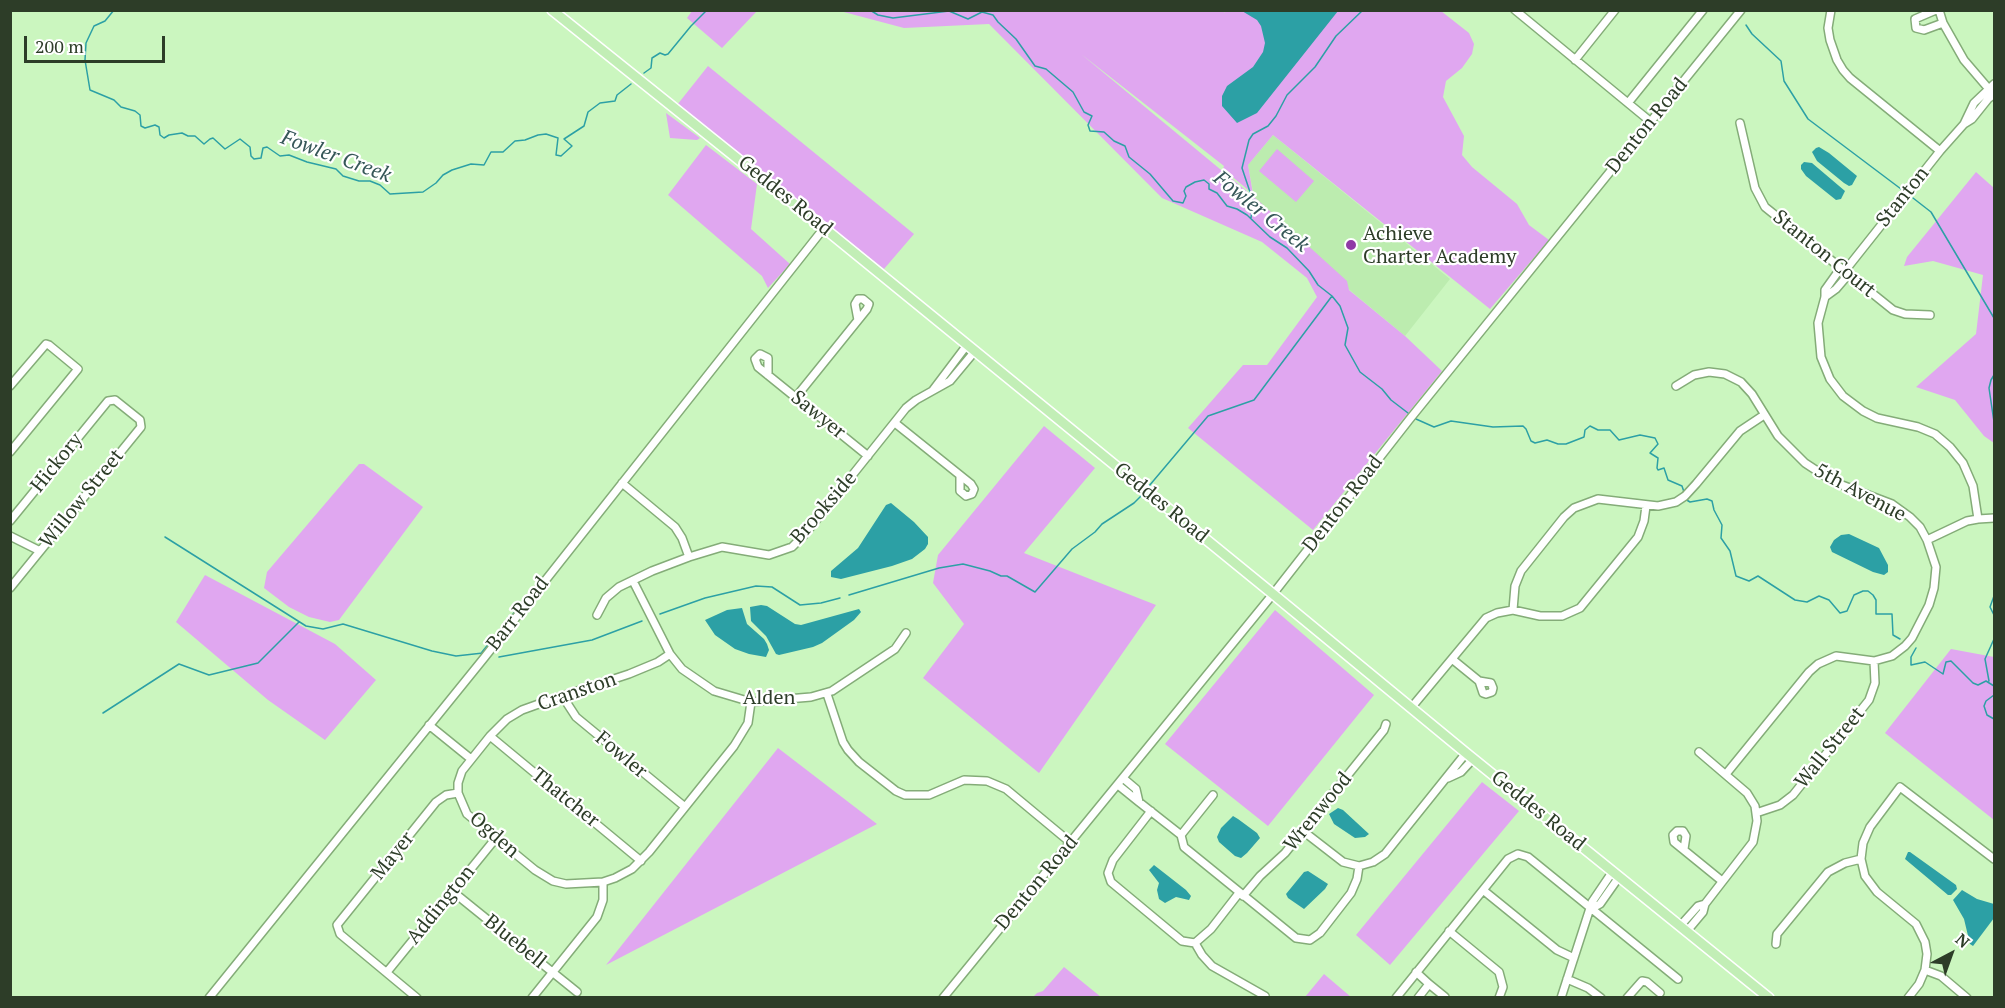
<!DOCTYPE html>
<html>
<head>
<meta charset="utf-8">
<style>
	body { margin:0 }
	#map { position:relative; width:2005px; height:1008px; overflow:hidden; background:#cbf6bf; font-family:"PT Serif",serif }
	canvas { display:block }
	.frame { position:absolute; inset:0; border:12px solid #2d3d28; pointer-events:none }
	.north { position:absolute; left:1921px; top:924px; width:60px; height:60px; -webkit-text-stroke:4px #fff; paint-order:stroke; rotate:41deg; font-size:16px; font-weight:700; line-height:24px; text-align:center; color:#2d3d28 }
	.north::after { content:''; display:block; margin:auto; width:21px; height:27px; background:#2d3d28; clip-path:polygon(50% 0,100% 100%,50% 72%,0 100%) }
	.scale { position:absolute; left:24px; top:36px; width:141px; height:27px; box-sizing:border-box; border:3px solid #2d3d28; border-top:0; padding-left:8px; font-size:18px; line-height:21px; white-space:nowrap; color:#2d3d28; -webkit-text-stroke:4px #fff; paint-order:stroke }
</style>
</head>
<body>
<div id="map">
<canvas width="2005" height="1008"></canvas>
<div class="frame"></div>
<div class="north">N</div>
<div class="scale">200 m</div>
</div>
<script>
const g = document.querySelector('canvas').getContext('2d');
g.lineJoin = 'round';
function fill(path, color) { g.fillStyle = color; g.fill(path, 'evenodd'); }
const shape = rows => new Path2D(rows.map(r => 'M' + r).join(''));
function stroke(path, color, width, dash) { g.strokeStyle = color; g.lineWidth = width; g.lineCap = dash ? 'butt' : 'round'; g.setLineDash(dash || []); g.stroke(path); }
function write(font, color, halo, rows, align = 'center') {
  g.font = font + ' "PT Serif",serif'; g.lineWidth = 4.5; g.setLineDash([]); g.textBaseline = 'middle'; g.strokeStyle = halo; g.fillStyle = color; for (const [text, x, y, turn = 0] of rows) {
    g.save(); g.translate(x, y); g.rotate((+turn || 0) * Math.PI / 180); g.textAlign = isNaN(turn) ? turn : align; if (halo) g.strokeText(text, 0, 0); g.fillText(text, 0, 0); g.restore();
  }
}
fill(shape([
	[1273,135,1450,279,1405,336,1257,213,1248,165]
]), '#bcecaf');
fill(shape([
	[1222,10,1225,13,1224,11,1441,11,1469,33,1474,44,1472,54,1462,68,1446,81,1443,97,1464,136,1462,155,1472,167,1517,204,1529,225,1549,240,1490,309,1273,135,1248,165,1253,194,1223,169,1224,166,1081,54,1261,203,1347,281,1349,290,1405,336,1442,371,1313,530,1188,428,1243,365,1267,365,1317,297,1307,278,1262,242,1162,198,989,24,904,28,840,11],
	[692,11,692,10,757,11,722,48,687,18],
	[708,66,914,234,884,269,677,105],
	[666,113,700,138,697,140,670,138],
	[706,145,757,184,751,229,790,264,768,288,762,276,668,195],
	[1277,149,1314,181,1296,202,1259,171],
	[1976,172,1994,188,1994,443,1984,436,1955,400,1916,387,1976,334,1983,275,1933,261,1904,266,1907,257],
	[1044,426,1095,468,1024,553,1156,605,1039,773,923,678,964,624,933,583,938,555],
	[359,464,364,464,423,507,339,620,330,622,309,617,289,607,264,588,267,572],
	[205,575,335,644,376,680,325,740,268,700,176,622],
	[1275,610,1374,695,1268,826,1165,744],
	[1951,649,1994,657,1994,820,1885,733],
	[778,748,877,824,606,965],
	[1482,782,1519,811,1390,965,1356,935],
	[1064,967,1101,997,1033,997,1037,993,1043,991],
	[1324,974,1351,997,1305,997]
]), '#e0a7f0');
fill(shape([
	[1242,11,1338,11,1257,113,1237,123,1222,106,1222,96,1227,86,1253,67,1263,52,1265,43,1261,26,1257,20],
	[1819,147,1829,153,1857,176,1852,185,1849,186,1844,183,1817,161,1812,152,1816,148],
	[1804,162,1812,163,1845,191,1841,199,1836,200,1806,176,1801,169,1801,165],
	[891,503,914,522,928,537,928,544,925,549,912,559,892,566,841,579,831,577,831,571,858,548,886,505],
	[1849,534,1879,548,1888,565,1888,572,1884,575,1873,572,1832,552,1830,547,1834,540,1841,535],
	[761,605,767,606,795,624,801,625,859,609,861,612,854,620,822,643,813,647,779,655,776,654,766,636,751,621,750,607],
	[742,608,747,624,764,639,767,644,769,650,766,657,749,654,735,649,715,635,705,620,727,610],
	[1338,808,1343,810,1369,834,1365,837,1355,838,1334,824,1329,814],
	[1233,816,1238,819,1257,833,1260,838,1247,853,1241,858,1235,856,1219,842,1217,837,1221,828],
	[1908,852,1910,852,1956,885,1957,889,1951,895,1948,895,1905,859],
	[1154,865,1186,890,1191,896,1189,900,1176,897,1165,903,1159,899,1157,890,1159,883,1149,870],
	[1308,871,1328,884,1325,889,1304,909,1288,898,1286,894,1304,872],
	[1962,890,1977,899,1994,904,1994,918,1973,946,1970,944,1964,919,1953,900]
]), '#2ca0a5');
stroke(shape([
	[114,10,105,21,94,26,86,43,85,60,90,90,114,100,121,107,135,111,140,115,141,126,145,128,155,125,159,127,160,135,164,138,169,135,182,133,188,136,195,136,204,144,210,139,213,138,225,149,240,139,250,147,251,156,254,159,261,158,263,148,267,147,280,156,289,155,307,162,336,169,343,176,359,181,370,181,380,185,390,194,423,192,436,183,443,175,452,170,471,164,484,165,491,152,503,152,515,141,525,140,538,135,546,134,558,138,556,155,561,156,572,146,564,139,584,126,588,112,600,103,615,101,617,95,631,84],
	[870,10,878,15,893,18,949,11,968,19,982,12,993,15,998,22,1016,39,1035,66,1046,69,1073,92,1084,112,1092,116,1088,125,1090,131,1104,132,1114,141,1125,146,1129,157,1150,174,1173,201,1183,203,1186,196,1184,191,1186,187,1195,182,1204,180,1209,184,1209,189,1217,193,1227,206,1237,209,1247,215,1270,237,1287,248,1309,271,1318,285,1332,296,1340,306,1348,328,1345,345,1360,372,1382,389,1391,400,1408,413],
	[1746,25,1752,34,1781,61,1784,81,1808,119,1901,189],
	[644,73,651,68,652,58,660,53,665,55,668,54,691,26,707,10],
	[1913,198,1931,212,1994,318],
	[1251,218,1253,201,1242,168,1249,140,1253,134,1268,126,1276,116,1287,95,1315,67,1336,36,1363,10],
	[1994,375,1991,380,1989,388,1994,422],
	[1416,419,1434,427,1451,421,1493,427,1523,426,1526,429,1531,441,1535,443,1547,440,1558,444,1566,444,1584,437,1585,430,1590,426,1598,430,1610,430,1619,440,1640,435,1655,438,1658,444,1650,453,1658,458,1657,468,1658,470,1664,468,1668,480,1682,486,1684,492],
	[1149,486,1208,416,1254,400,1332,296],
	[1685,499,1690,502,1707,499,1712,501,1714,510,1722,525,1721,538,1730,551,1736,576,1749,581,1758,576,1795,600,1807,602,1819,596,1829,600,1840,613,1847,611,1854,595,1863,591,1868,591,1873,595,1876,600,1876,614,1892,614,1893,635,1900,639],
	[165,537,306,626,323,629,343,624,432,651,456,656,483,653],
	[849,595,939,568,963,564,990,571,1001,576,1007,576,1035,592,1072,549,1095,532,1102,524,1134,503,1142,495],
	[1994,596,1990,607,1994,615],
	[660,614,705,598,756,586,772,587,800,605,821,603,840,598],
	[1916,648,1911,657,1911,665,1925,662,1943,674,1946,662,1951,661,1973,683,1978,685,1986,681,1994,686],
	[482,652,522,603],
	[499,657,592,640,642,621],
	[1989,681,1985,659,1994,639],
	[1994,695,1986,701,1984,706,1987,715,1994,719],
	[103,713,179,664,209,675,258,663,299,622]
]), '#2ca0a5', 1.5);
const minor = shape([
	[1515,10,1651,122],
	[1831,10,1828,28,1830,40,1837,60,1843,70,1850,78,1940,151],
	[1936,10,1915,19,1916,28,1924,30,1943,23],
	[1939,10,1943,23,1964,60,1994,95],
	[1575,60,1615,10],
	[1628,103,1703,10],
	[1740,123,1755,188,1765,207,1893,310,1905,314,1930,315],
	[1964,124,1974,103,1994,84],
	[1840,269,1825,290,1825,297,1818,323,1821,357,1830,379,1843,396,1863,411,1877,418,1918,427,1935,434,1950,447,1963,463,1973,486,1978,519],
	[1844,272,1940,151,1964,124,1972,119,1988,99,1994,94],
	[1825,297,1836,289,1848,275],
	[768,375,768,358,760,354,755,359,758,367,868,456],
	[10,386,46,344,49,345,78,369,10,452],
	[1676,386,1694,375,1709,372,1725,374,1741,382,1752,394,1778,436,1805,463,1834,482,1892,504,1910,517,1920,527,1927,540,1936,567,1934,588,1929,605,1912,638,1905,646,1892,656,1874,661,1836,656,1818,664,1809,672,1726,774],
	[933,390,967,345],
	[796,397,867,309,869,304,863,299,858,299,855,304,858,320],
	[895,423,971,484,974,489,972,494,966,496,960,491,960,476],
	[622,483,675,527,682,538,689,557],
	[10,521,108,401,115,400,140,420,141,427,10,588],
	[10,536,40,551],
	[1927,540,1967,521,1978,519,1994,518],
	[633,581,670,654,682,669,714,691,751,702,811,697,832,691,895,649,906,633],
	[1513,610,1515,586,1521,571,1564,517,1574,508,1598,499,1658,506,1676,502,1685,496,1696,484,1740,431,1764,415],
	[597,615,606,598,619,587,652,571,689,557,722,547,769,555,792,547,806,533,906,408,916,400,950,381,975,351],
	[670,654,658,662,629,674,547,701,522,710,507,719,490,736,462,771,458,783,458,793,467,814,535,870,553,881,566,884,603,882,615,878,632,869,649,852,734,746,748,723,751,702],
	[1452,659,1479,681,1491,683,1493,688,1492,692,1486,694,1483,693,1479,681],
	[827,694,843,742,848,750,859,762,896,791,905,795,929,795,964,780,987,781,1006,789,1071,843],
	[563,697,576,717,685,807],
	[1411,708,1486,618,1497,613,1513,610,1540,616,1562,616,1580,608,1638,537,1644,521,1646,506],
	[429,725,471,759],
	[490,736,641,861],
	[1699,752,1747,793,1755,806,1757,821,1753,842,1705,904],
	[1448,778,1461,772,1473,759],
	[1118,785,1139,802,1136,789,1123,778],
	[1213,795,1181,835,1184,847,1296,938,1310,940,1320,933,1351,893,1357,879,1359,866],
	[1139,802,1181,835],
	[1151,811,1113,860,1108,873,1111,882,1182,941,1195,943,1202,955,1212,966,1265,996],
	[1756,813,1780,805,1793,795,1869,700,1875,683,1874,661],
	[1303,831,1343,862,1359,866,1373,862,1385,854,1466,753],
	[1684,849,1686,836,1683,831,1677,831,1673,835,1674,842,1722,881],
	[1483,890,1557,950,1574,958],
	[452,891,577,992],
	[1243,896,1260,876,1285,853,1384,730,1386,724],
	[1591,909,1600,904,1619,877],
	[1680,926,1698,906,1705,904,1703,912,1687,931],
	[1449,931,1499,972,1503,987,1499,998],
	[1195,943,1211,929,1239,893],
	[1776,944,1777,934,1828,872,1845,863,1861,859],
	[1925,970,1941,976,1967,998],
	[387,972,496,838],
	[1416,972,1429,984,1418,998],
	[1567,979,1588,988,1601,998],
	[1429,984,1445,997],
	[209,998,484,658,824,228],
	[417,998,340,934,337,925,436,802,446,795,458,793],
	[532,998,597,917,603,900,603,882],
	[943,998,1273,594,1409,420,1741,10],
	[1396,998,1508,859,1518,854,1528,857,1678,979],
	[1561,998,1592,902,1613,871],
	[1627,998,1642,981,1647,982,1660,993],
	[1908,998,1919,984,1925,970,1927,954,1925,942,1916,924,1877,892,1865,876,1861,859,1863,843,1870,827,1900,787,1994,859]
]);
const major = shape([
	[552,10,824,228,1273,594,1466,753,1769,998]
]);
stroke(minor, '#84ac78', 10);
stroke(major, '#fff', 12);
stroke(minor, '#fff', 7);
stroke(major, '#c2eeb6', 9);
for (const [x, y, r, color] of [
	[1351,245,6,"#9039a6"]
]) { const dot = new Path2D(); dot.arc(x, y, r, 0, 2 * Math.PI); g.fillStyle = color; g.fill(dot); stroke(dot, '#fff', 2); }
write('20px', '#2d3d28', '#fff', [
	["Denton Road",1647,126,-51],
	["Geddes Road",785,196,39],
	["Stanton",1903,197,-51],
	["Stanton Court",1824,254,39],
	["Sawyer",818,415,39],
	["Hickory",57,463,-51],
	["5th Avenue",1860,493,28],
	["Willow Street",82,499,-51],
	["Geddes Road",1161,503,39],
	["Denton Road",1343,504,-52],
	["Brookside",824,508,-49],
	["Barr Road",518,614,-52],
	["Cranston",577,692,-19],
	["Alden",769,698],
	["Wall Street",1830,748,-51],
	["Fowler",621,755,40],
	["Thatcher",565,798,39],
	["Geddes Road",1538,811,39],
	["Wrenwood",1318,812,-51],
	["Ogden",494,835,41],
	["Mayer",393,856,-51],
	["Denton Road",1037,883,-50],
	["Addington",441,905,-51],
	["Bluebell",515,942,39]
]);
write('20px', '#2d3d28', '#fff', [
	["Achieve",1363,234],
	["Charter Academy",1363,257]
], 'left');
write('italic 21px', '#365758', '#fff', [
	["Fowler Creek",336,157,20],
	["Fowler Creek",1261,212,39]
]);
</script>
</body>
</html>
